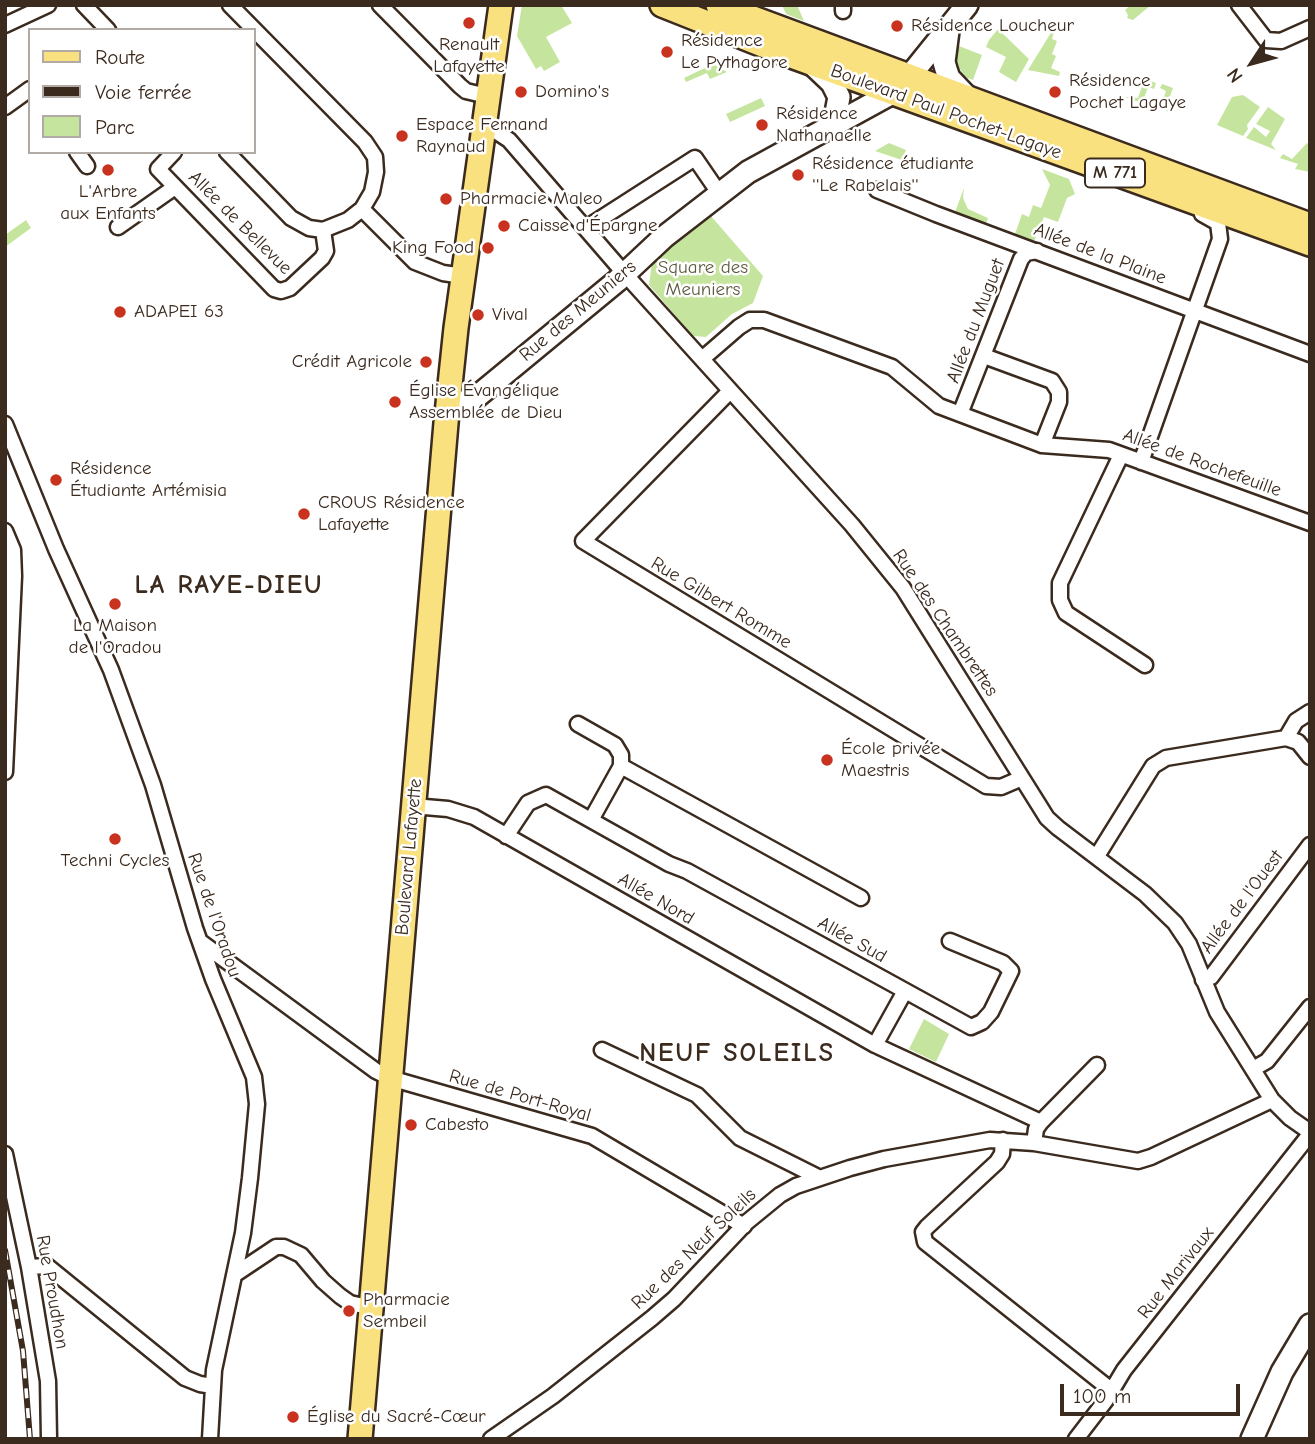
<!DOCTYPE html>
<html>
<head>
<meta charset="utf-8">
<style>
	body { margin:0 }
	#map { position:relative; width:1315px; height:1444px; overflow:hidden; background:#fff; font-family:"Comic Neue",sans-serif }
	canvas { display:block }
	.frame { position:absolute; inset:0; border:7px solid #3b2a1e; pointer-events:none }
	.legend { position:absolute; left:28px; top:28px; width:228px; height:126px; box-sizing:border-box; background:#fff; border:2px solid #b1aaa5; margin:0; padding:9px 12px; list-style:none; font-size:21px; color:#3b2a1e }
	.legend li { display:flex; align-items:center; gap:14px; height:35px }
	.legend b { width:35px; border:2px solid #b1aaa5 }
	.north { position:absolute; left:1217px; top:28px; width:70px; height:70px; -webkit-text-stroke:5px #fff; paint-order:stroke; rotate:234deg; font-size:19px; font-weight:700; line-height:28px; text-align:center; color:#3b2a1e }
	.north::after { content:''; display:block; margin:auto; width:24px; height:32px; background:#3b2a1e; clip-path:polygon(50% 0,100% 100%,50% 72%,0 100%) }
	.scale { position:absolute; left:1060px; top:1384px; width:180px; height:32px; box-sizing:border-box; border:4px solid #3b2a1e; border-top:0; padding-left:9px; font-size:21px; line-height:24px; white-space:nowrap; color:#3b2a1e; -webkit-text-stroke:5px #fff; paint-order:stroke }
</style>
</head>
<body>
<div id="map">
<canvas width="1315" height="1444"></canvas>
<div class="frame"></div>
<ul class="legend">
<li><b style="height:9px;background:#fae180"></b>Route</li>
<li><b style="height:9px;background:#3b2a1e"></b>Voie ferrée</li>
<li><b style="height:19px;background:#c5e59e"></b>Parc</li>
</ul>
<div class="north">N</div>
<div class="scale">100 m</div>
</div>
<script>
const g = document.querySelector('canvas').getContext('2d');
g.lineJoin = 'round';
function fill(path, color) { g.fillStyle = color; g.fill(path, 'evenodd'); }
const shape = rows => new Path2D(rows.map(r => 'M' + r).join(''));
function stroke(path, color, width, dash) { g.strokeStyle = color; g.lineWidth = width; g.lineCap = dash ? 'butt' : 'round'; g.setLineDash(dash || []); g.stroke(path); }
function write(font, color, halo, rows, align = 'center') {
  g.font = font + ' "Comic Neue",sans-serif'; g.lineWidth = 5; g.setLineDash([]); g.textBaseline = 'middle'; g.strokeStyle = halo; g.fillStyle = color; for (const [text, x, y, turn = 0] of rows) {
    g.save(); g.translate(x, y); g.rotate((+turn || 0) * Math.PI / 180); g.textAlign = isNaN(turn) ? turn : align; if (halo) g.strokeText(text, 0, 0); g.fillText(text, 0, 0); g.restore();
  }
}
fill(shape([
	[522,5,561,5,572,23,546,37,560,62,544,71,541,66,536,69,517,36],
	[782,5,797,5,804,21,786,14],
	[1131,5,1151,5,1133,20,1127,18,1128,15,1125,10],
	[998,29,1029,59,1016,82,999,72,1006,57,986,47,989,40],
	[1052,31,1054,32,1052,39,1057,41,1052,54,1056,56,1051,68,1060,72,1059,76,1028,70],
	[959,46,982,55,973,80,965,77,958,66,956,58],
	[713,64,727,72,710,79,707,73,686,82,684,78],
	[1148,80,1156,83,1154,89,1148,87,1143,101,1147,105,1125,97,1138,98,1144,81],
	[1162,84,1173,88,1168,102,1172,104,1170,112,1160,108,1166,91,1160,88],
	[1243,95,1260,107,1247,125,1248,129,1243,136,1217,125,1232,97],
	[761,98,765,106,730,122,726,114],
	[1268,107,1285,119,1271,144,1276,150,1246,138,1254,127,1266,137,1270,131,1256,124],
	[889,143,906,150,902,160,875,151],
	[1307,143,1310,145,1310,172,1295,169,1298,164,1280,158,1283,154,1292,159],
	[1042,169,1069,179,1075,194,1067,198,1058,222,1044,217,1033,244,1014,237,1022,214,1029,217,1033,205,1041,208,1050,185],
	[964,188,963,198,968,209,988,218,985,227,954,215],
	[710,215,763,276,753,303,732,314,706,337,693,336,649,285,652,262],
	[26,220,31,228,5,247,5,235],
	[924,1019,949,1034,936,1062,909,1049]
]), '#c5e59e');
const street = shape([
	[84,5,108,30],
	[380,5,460,86,466,91,487,96],
	[1239,5,1266,40,1281,41,1310,28],
	[843,11,843,5],
	[5,25,48,5],
	[5,107,30,89],
	[483,123,509,140,624,273,852,525,903,588,1047,818,1058,828,1145,894,1175,923,1189,944,1217,1012,1272,1100,1290,1118,1310,1132],
	[77,152,87,166],
	[174,152,158,169,274,289,281,291,290,288,322,258,326,251,323,230],
	[227,152,291,218,309,228,323,230,348,220,362,209,372,192,376,172,375,157,365,142,230,5],
	[877,190,936,214,1310,354],
	[362,209,415,262,443,273,463,276],
	[118,227,175,187],
	[586,228,695,158,719,193],
	[984,356,1052,381,1059,392,1059,402,1042,445],
	[702,359,739,327,750,320,764,320,892,367,939,406,1042,445,1109,450,1310,523],
	[730,391,583,541,986,786,1001,787,1022,778],
	[960,414,1021,259,1026,253,1037,251],
	[5,424,56,549,111,670,153,785,195,928,213,979,254,1077,257,1104,250,1178,243,1233,214,1370,210,1439],
	[1121,455,1060,583,1060,600,1066,613,1145,665],
	[1141,462,1220,239,1218,223,1202,214],
	[5,531,13,550,14,576,5,772],
	[578,724,615,745,621,755,621,766,591,820],
	[1286,738,1296,721,1310,712],
	[1286,738,1298,742,1310,757],
	[621,766,861,898],
	[413,806,448,809,474,817,875,1045,1041,1122],
	[506,836,528,803,546,795,669,864,687,871,971,1027,982,1022,991,1012,1011,971,1003,963,950,941],
	[1097,856,1153,766,1166,758,1286,738],
	[202,943,376,1071,390,1078,592,1136,744,1226],
	[1203,980,1211,977,1310,845],
	[875,1045,905,991],
	[602,1050,697,1095,740,1138,820,1178],
	[1253,1069,1267,1061,1310,1007],
	[1003,1140,1002,1154,997,1162,927,1227,923,1232,925,1242,1111,1390],
	[1034,1143,1036,1129,1041,1122,1097,1065],
	[5,1154,29,1267,48,1381,49,1439],
	[29,1267,47,1266,185,1378,200,1384,213,1386],
	[234,1275,276,1247,284,1247,301,1255,323,1281,340,1296,350,1303,372,1308],
	[491,1439,553,1396,652,1318,674,1299,747,1222,780,1195,796,1186,850,1168,884,1159,990,1140,1034,1143,1138,1161,1151,1157,1272,1100],
	[1076,1439,1106,1400,1124,1370,1310,1134]
]);
const secondary = shape([
	[948,31,944,62,946,69,949,78,968,98],
	[812,64,832,83,839,97,835,118,825,129],
	[448,402,467,402,474,399,617,281,664,237,748,172,894,92,909,77,967,5],
	[1252,1439,1282,1372,1310,1325]
]);
const primary = shape([
	[662,5,783,53,1310,244],
	[718,5,1310,225],
	[360,1439,446,423,456,328,501,5]
]);
stroke(street, '#3b2a1e', 19);
stroke(secondary, '#3b2a1e', 26);
stroke(primary, '#3b2a1e', 28);
stroke(street, '#fff', 14);
stroke(secondary, '#fff', 21);
stroke(primary, '#fae180', 23);
const rail = shape([
	[5,1250,23,1351,30,1439]
]);
stroke(rail, '#3b2a1e', 6);
stroke(rail, '#fff', 3.5, [10]);
for (const [x, y, r, color] of [
	[469,23,7,"#c8321e"],
	[897,26,7,"#c8321e"],
	[667,52,7,"#c8321e"],
	[521,92,7,"#c8321e"],
	[1055,92,7,"#c8321e"],
	[762,125,7,"#c8321e"],
	[402,136,7,"#c8321e"],
	[108,170,7,"#c8321e"],
	[798,175,7,"#c8321e"],
	[446,199,7,"#c8321e"],
	[504,226,7,"#c8321e"],
	[488,248,7,"#c8321e"],
	[120,312,7,"#c8321e"],
	[478,315,7,"#c8321e"],
	[426,362,7,"#c8321e"],
	[395,402,7,"#c8321e"],
	[56,480,7,"#c8321e"],
	[304,514,7,"#c8321e"],
	[115,604,7,"#c8321e"],
	[827,760,7,"#c8321e"],
	[115,839,7,"#c8321e"],
	[411,1125,7,"#c8321e"],
	[349,1311,7,"#c8321e"],
	[293,1417,7,"#c8321e"]
]) { const dot = new Path2D(); dot.arc(x, y, r, 0, 2 * Math.PI); g.fillStyle = color; g.fill(dot); stroke(dot, '#fff', 2.5); }
for (const [x, y, w] of [
	[1115,173,60]
]) { const box = new Path2D(); box.roundRect(x - w / 2, y - 14.5, w, 29, 5); g.fillStyle = '#fff'; g.fill(box); stroke(box, '#3b2a1e', 2); }
write('bold 18px', '#3b2a1e', null, [
	["M 771",1115,173]
]);
write('19px', '#3b2a1e', '#fff', [
	["Résidence Loucheur",911,26],
	["Résidence",681,41],
	["Le Pythagore",681,63],
	["Renault",469,45,"center"],
	["Lafayette",469,67,"center"],
	["Résidence",1069,81],
	["Pochet Lagaye",1069,103],
	["Domino's",535,92],
	["Résidence",776,114],
	["Nathanaelle",776,136],
	["Espace Fernand",416,125],
	["Raynaud",416,147],
	["Résidence étudiante",812,164],
	["''Le Rabelais''",812,186],
	["L'Arbre",108,192,"center"],
	["aux Enfants",108,214,"center"],
	["Pharmacie Maleo",460,199],
	["Caisse d'Épargne",518,226],
	["King Food",474,248,"right"],
	["ADAPEI 63",134,312],
	["Vival",492,315],
	["Crédit Agricole",412,362,"right"],
	["Église Évangélique",409,391],
	["Assemblée de Dieu",409,413],
	["Résidence",70,469],
	["Étudiante Artémisia",70,491],
	["CROUS Résidence",318,503],
	["Lafayette",318,525],
	["La Maison",115,626,"center"],
	["de l'Oradou",115,648,"center"],
	["École privée",841,749],
	["Maestris",841,771],
	["Techni Cycles",115,861,"center"],
	["Cabesto",425,1125],
	["Pharmacie",363,1300],
	["Sembeil",363,1322],
	["Église du Sacré-Cœur",307,1417]
], 'left');
write('19px', '#3b2a1e', '#fff', [
	["Boulevard Paul Pochet-Lagaye",946,112,20],
	["Allée de Bellevue",240,223,45],
	["Allée de la Plaine",1100,254,21],
	["Rue des Meuniers",578,311,-40],
	["Allée du Muguet",976,321,-69],
	["Allée de Rochefeuille",1202,463,20],
	["Rue Gilbert Romme",721,603,31],
	["Rue des Chambrettes",945,623,56],
	["Boulevard Lafayette",409,857,-85],
	["Allée Nord",656,899,30],
	["Allée de l'Ouest",1242,902,-53],
	["Rue de l'Oradou",214,915,71],
	["Allée Sud",852,940,29],
	["Rue de Port-Royal",520,1096,16],
	["Rue des Neuf Soleils",694,1249,-44],
	["Rue Marivaux",1176,1273,-52],
	["Rue Proudhon",52,1292,80]
]);
write('19px', '#5e593e', '#fff', [
	["Square des",703,268],
	["Meuniers",703,290]
]);
g.letterSpacing = '2px';
write('bold 26px', '#3b2a1e', '#fff', [
	["LA RAYE-DIEU",229,586],
	["NEUF SOLEILS",737,1054]
]);
g.letterSpacing = '0px';
</script>
</body>
</html>
